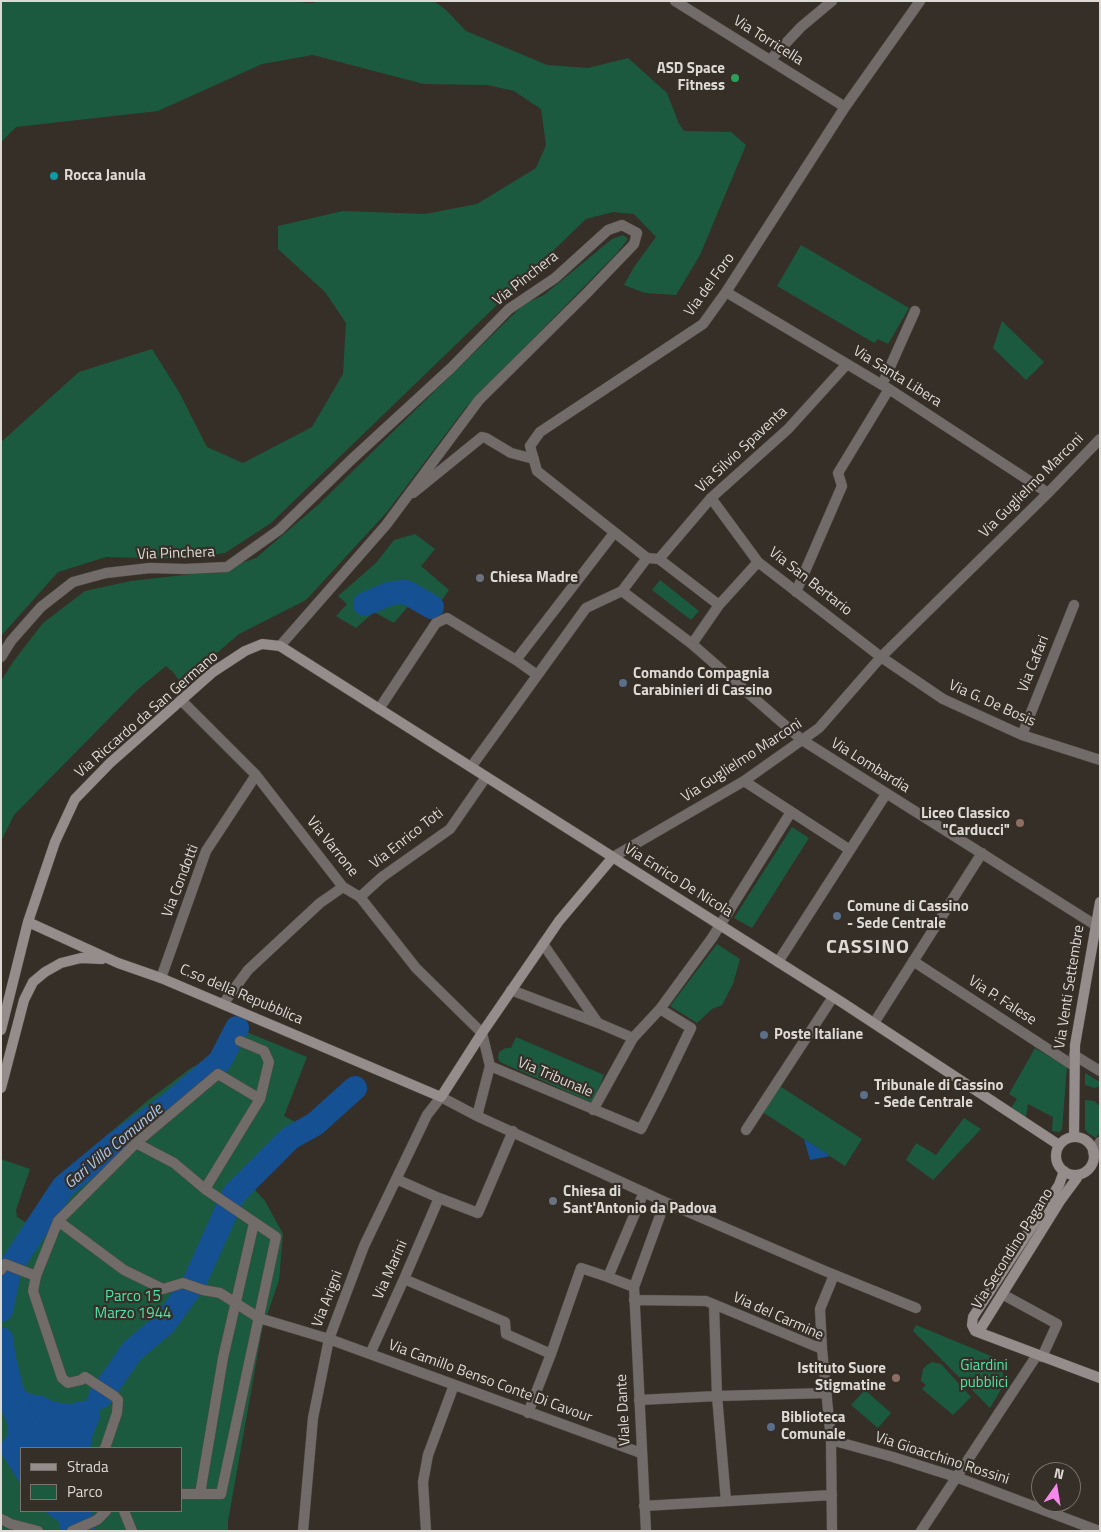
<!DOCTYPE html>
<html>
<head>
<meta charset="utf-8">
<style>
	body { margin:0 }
	#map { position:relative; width:1101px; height:1532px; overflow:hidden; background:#352f27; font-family:"Titillium Web",sans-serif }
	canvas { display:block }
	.frame { position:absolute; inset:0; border:2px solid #ddd9d4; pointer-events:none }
	.legend { position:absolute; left:20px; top:1447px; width:162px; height:65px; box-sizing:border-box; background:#352f27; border:1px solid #78736c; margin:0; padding:6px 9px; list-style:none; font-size:15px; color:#ddd9d4 }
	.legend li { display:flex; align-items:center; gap:10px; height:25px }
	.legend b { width:25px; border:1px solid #78736c }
	.north { position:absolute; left:1031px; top:1462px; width:50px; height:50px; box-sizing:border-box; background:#352f27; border:1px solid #78736c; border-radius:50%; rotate:13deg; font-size:14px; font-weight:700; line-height:20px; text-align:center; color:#ddd9d4 }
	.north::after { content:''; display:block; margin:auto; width:18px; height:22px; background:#f688ed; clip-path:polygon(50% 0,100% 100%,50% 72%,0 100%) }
</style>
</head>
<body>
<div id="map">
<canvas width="1101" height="1532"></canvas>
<div class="frame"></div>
<ul class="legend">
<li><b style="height:6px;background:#958d8b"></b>Strada</li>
<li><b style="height:14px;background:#1c5a40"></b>Parco</li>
</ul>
<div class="north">N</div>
</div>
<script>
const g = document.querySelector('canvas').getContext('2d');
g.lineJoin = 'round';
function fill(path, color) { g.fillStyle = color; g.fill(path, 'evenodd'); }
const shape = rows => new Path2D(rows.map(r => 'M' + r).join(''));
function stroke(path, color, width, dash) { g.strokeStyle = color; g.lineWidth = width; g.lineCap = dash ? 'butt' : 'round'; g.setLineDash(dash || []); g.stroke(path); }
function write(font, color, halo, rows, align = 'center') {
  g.font = font + ' "Titillium Web",sans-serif'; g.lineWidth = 4.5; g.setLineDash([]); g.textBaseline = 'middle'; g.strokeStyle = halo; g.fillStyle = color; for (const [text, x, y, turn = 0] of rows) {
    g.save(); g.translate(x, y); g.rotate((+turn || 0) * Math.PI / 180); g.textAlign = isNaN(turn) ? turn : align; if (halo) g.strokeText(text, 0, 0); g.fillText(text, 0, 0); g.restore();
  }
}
fill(shape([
	[1,1,281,1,312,3,322,1,434,1,446,10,466,31,547,65,588,68,628,58,667,93,679,124,684,131,731,132,746,145,700,255,676,295,645,293,624,285,634,267,656,237,634,214,613,212,586,219,271,523,225,553,184,559,106,557,58,572,1,636,1,442,79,372,152,349,179,392,207,447,243,463,312,427,343,374,346,323,325,292,278,249,278,226,343,211,425,214,477,204,536,168,546,145,541,109,514,91,487,85,424,84,313,55,262,64,158,111,16,127,1,142],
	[623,235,628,239,617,253,466,407,387,512,306,600,239,634,211,658,183,686,173,672,166,666,137,690,14,815,1,841,1,681,13,662,43,623,85,591,131,581,218,571,256,558,319,504,524,304,544,295,612,239],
	[801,245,909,308,888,344,878,339,874,343,777,286],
	[1002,321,1044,362,1026,380,993,348],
	[415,534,435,549,421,566,449,590,430,617,410,604,394,623,374,612,356,628,336,616,347,604,338,596,376,563,394,540],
	[660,580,699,611,691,620,652,590],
	[792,827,809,838,752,928,734,918],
	[717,944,740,959,733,984,722,1005,712,1009,697,1023,670,1006],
	[237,1028,307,1057,284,1116,295,1122,283,1153,255,1190,265,1201,283,1234,279,1280,262,1330,228,1521,228,1531,1,1531,1,1159,30,1169,16,1210,17,1217,25,1222,38,1214,58,1177,146,1102,191,1068,207,1060],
	[21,1448,181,1448,181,1511,21,1511],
	[516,1037,604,1075,593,1103,500,1062,498,1058,499,1052,506,1048,511,1048],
	[1035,1048,1067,1067,1062,1129,1059,1132,1052,1131,1053,1117,1028,1104,1026,1117,1011,1108,1017,1099,1009,1094],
	[1085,1073,1100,1082,1100,1086,1095,1088,1085,1085],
	[778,1085,862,1139,845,1166,761,1111],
	[1085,1100,1094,1101,1100,1106,1100,1132,1096,1138,1088,1133,1085,1129],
	[964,1118,981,1129,933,1180,906,1160,916,1143,936,1155],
	[916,1325,1003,1361,1003,1386,990,1408,913,1331],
	[932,1362,941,1364,971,1397,953,1415,922,1389,926,1385,921,1381,923,1369,927,1365],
	[865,1390,891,1413,878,1428,851,1405]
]), '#1c5a40');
fill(shape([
	[804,1139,830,1156,810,1160],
	[11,1388,17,1388,34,1395,42,1395,46,1398,55,1402,68,1404,88,1400,93,1396,97,1396,100,1397,101,1404,99,1420,93,1434,90,1448,21,1448,21,1485,1,1453,1,1444,7,1436,8,1433,7,1424,1,1408,2,1395,5,1390],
	[44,1511,92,1511,95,1531,61,1531,59,1522]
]), '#155093');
stroke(shape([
	[365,604,391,593,406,592,432,607],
	[1,1310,10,1268,63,1187,115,1144,170,1104,220,1061,237,1028],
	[1,1339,4,1359,11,1388,26,1424,40,1448],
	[100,1397,132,1351,164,1324,194,1283,234,1194,290,1138,315,1124,355,1088]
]), '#155093', 24);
const street = shape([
	[675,1,845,107],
	[770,60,801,27,832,1],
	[726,292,889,389,1048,493],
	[882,385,915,311],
	[413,493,482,437,486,438,511,453,534,459],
	[711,498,758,562,881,657,943,699,1022,735,1100,760],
	[647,558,537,471,530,446,540,432,703,324,726,292,845,107,920,1],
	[659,559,711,498,788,429,847,364],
	[622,591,692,644,802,740,1100,928],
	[796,592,842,486,838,473,889,389],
	[719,605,758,562],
	[1,657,11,641,41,607,73,582,106,573,150,568,185,569,227,567,279,530,351,460,451,368,509,309,555,278,608,230,622,225,637,233,634,244,586,294,479,400,386,525,280,646],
	[516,660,614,533],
	[181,700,256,775,343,887,360,897,416,968,482,1033,490,1066,641,1129,659,1094,691,1028,660,1009],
	[379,709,436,623,447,618,516,660,537,675],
	[1022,735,1074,605],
	[471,767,586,608,622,591,647,558,659,559,719,605,692,644],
	[744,781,850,850],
	[613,857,744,781,819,728,881,657,1048,493,1100,439],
	[360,897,382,877,450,829,486,777],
	[543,944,598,1023],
	[913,961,1074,1066],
	[778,962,886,794],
	[161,978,206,851,256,775],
	[511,990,598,1023,633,1038],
	[223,1004,248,970,320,903,343,887],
	[874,1023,982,853],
	[240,1041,264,1051,269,1062,260,1099],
	[1074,1055,1100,1071],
	[593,1110,633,1038,660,1009,712,938,791,812],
	[477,1116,490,1066],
	[746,1130,833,997],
	[136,1143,174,1163,205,1189,276,1237,221,1494,181,1494],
	[1093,1153,1100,1142],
	[396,1179,439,1198],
	[58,1221,124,1270,163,1289,183,1283,203,1290,220,1293,259,1318,329,1339,641,1453],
	[1,1270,5,1264,36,1276],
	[404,1279,505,1322,506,1334,551,1354],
	[634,1287,608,1277,644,1192],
	[1002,1294,1057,1324,1042,1357],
	[634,1300,706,1301,822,1349,831,1440,832,1531],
	[714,1305,717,1396,726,1501],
	[822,1349,820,1309,834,1275],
	[370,1354,404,1279,439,1198,478,1213,513,1131],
	[639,1400,717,1396,827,1393],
	[528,1413,551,1354,581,1268,608,1277],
	[831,1440,893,1457,956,1477,1099,1531],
	[105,1448,117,1413,118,1400,114,1396,85,1377,81,1380,68,1383,62,1378,33,1291,36,1276,58,1221,136,1143,218,1074,260,1099,205,1189],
	[200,1494,223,1358,254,1223],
	[644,1506,832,1495],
	[124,1511,132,1531],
	[1,1519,11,1524,38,1531],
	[72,1531,97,1520,106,1511],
	[303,1531,313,1418,329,1339,364,1246,427,1115,441,1097,477,1116,665,1202,825,1271,916,1308],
	[426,1531,423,1482,428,1455,454,1385],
	[646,1531,634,1287,665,1202],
	[921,1531,1037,1355]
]);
const secondary = shape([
	[28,922,118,963,161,978,441,1097,482,1033,559,921,613,857],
	[1,1030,28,922,55,842,75,799,110,763,213,672,245,651,262,644,280,646,843,1003,1059,1145],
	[1,1088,24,1000,33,982,45,972,61,963,81,958,102,959],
	[1074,1137,1075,1045,1100,902],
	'1056 1156a19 19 0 1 1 38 0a19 19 0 1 1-38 0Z',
	[975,1331,981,1328,1060,1201,1077,1178,1076,1175],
	[975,1331,972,1325,973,1317,1059,1185,1064,1171],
	[975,1331,1100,1378]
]);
stroke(street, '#504a43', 11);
stroke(secondary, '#504a43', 11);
stroke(street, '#716c6a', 10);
stroke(secondary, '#958d8b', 10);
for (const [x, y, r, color] of [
	[735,78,5,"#2e9e5b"],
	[54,176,5,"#0f9aa8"],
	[480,578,5,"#6b7280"],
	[623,683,5,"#5c6f8a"],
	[1020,823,5,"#8d6e63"],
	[837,916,5,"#5c6f8a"],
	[764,1035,5,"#5c6f8a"],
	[864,1095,5,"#5c6f8a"],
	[553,1201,5,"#6b7280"],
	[896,1378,5,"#8d6e63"],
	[771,1427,5,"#5c6f8a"]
]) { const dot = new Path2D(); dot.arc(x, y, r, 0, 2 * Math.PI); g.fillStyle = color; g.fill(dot); stroke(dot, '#352f27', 2); }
write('15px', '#ddd9d4', '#352f27', [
	["Via Torricella",768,41,32],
	["Via Pinchera",526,279,-38],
	["Via del Foro",710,285,-54],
	["Via Santa Libera",897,377,32],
	["Via Silvio Spaventa",742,450,-43],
	["Via Guglielmo Marconi",1032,486,-45],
	["Via Pinchera",176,554,-2],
	["Via San Bertario",810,582,38],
	["Via Cafari",1034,664,-68],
	["Via G. De Bosis",992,704,24],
	["Via Riccardo da San Germano",147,715,-41],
	["Via Guglielmo Marconi",742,761,-33],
	["Via Lombardia",870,766,32],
	["Via Enrico Toti",407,839,-38],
	["Via Varrone",332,847,51],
	["Via Condotti",181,881,-69],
	["Via Enrico De Nicola",678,881,32],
	["Via Venti Settembre",1070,987,-81],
	["C.so della Repubblica",241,995,23],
	["Via P. Falese",1002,1001,33],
	["Via Tribunale",555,1078,23],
	["Via Secondino Pagano",1013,1249,-58],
	["Via Marini",391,1270,-66],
	["Via Arigni",328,1299,-69],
	["Via del Carmine",778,1317,24],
	["Via Camillo Benso Conte Di Cavour",490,1382,20],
	["Viale Dante",624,1410,-93],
	["Via Gioacchino Rossini",942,1459,18]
]);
write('bold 15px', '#ddd9d4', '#352f27', [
	["ASD Space",725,69,"right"],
	["Fitness",725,86,"right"],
	["Rocca Janula",64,176],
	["Chiesa Madre",490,578],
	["Comando Compagnia",633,674],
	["Carabinieri di Cassino",633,691],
	["Liceo Classico",1010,814,"right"],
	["\"Carducci\"",1010,831,"right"],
	["Comune di Cassino",847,907],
	["- Sede Centrale",847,924],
	["Poste Italiane",774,1035],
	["Tribunale di Cassino",874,1086],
	["- Sede Centrale",874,1103],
	["Chiesa di",563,1192],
	["Sant'Antonio da Padova",563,1209],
	["Istituto Suore",886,1369,"right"],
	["Stigmatine",886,1386,"right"],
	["Biblioteca",781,1418],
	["Comunale",781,1435]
], 'left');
write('15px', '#4de4a7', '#352f27', [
	["Parco 15",133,1297],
	["Marzo 1944",133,1314],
	["Giardini",984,1366],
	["pubblici",984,1383]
]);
write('italic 16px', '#abc8ee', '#352f27', [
	["Gari Villa Comunale",114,1147,-40]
]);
g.letterSpacing = '1px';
write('bold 20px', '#ddd9d4', '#352f27', [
	["CASSINO",868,948]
]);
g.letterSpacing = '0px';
</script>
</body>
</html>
